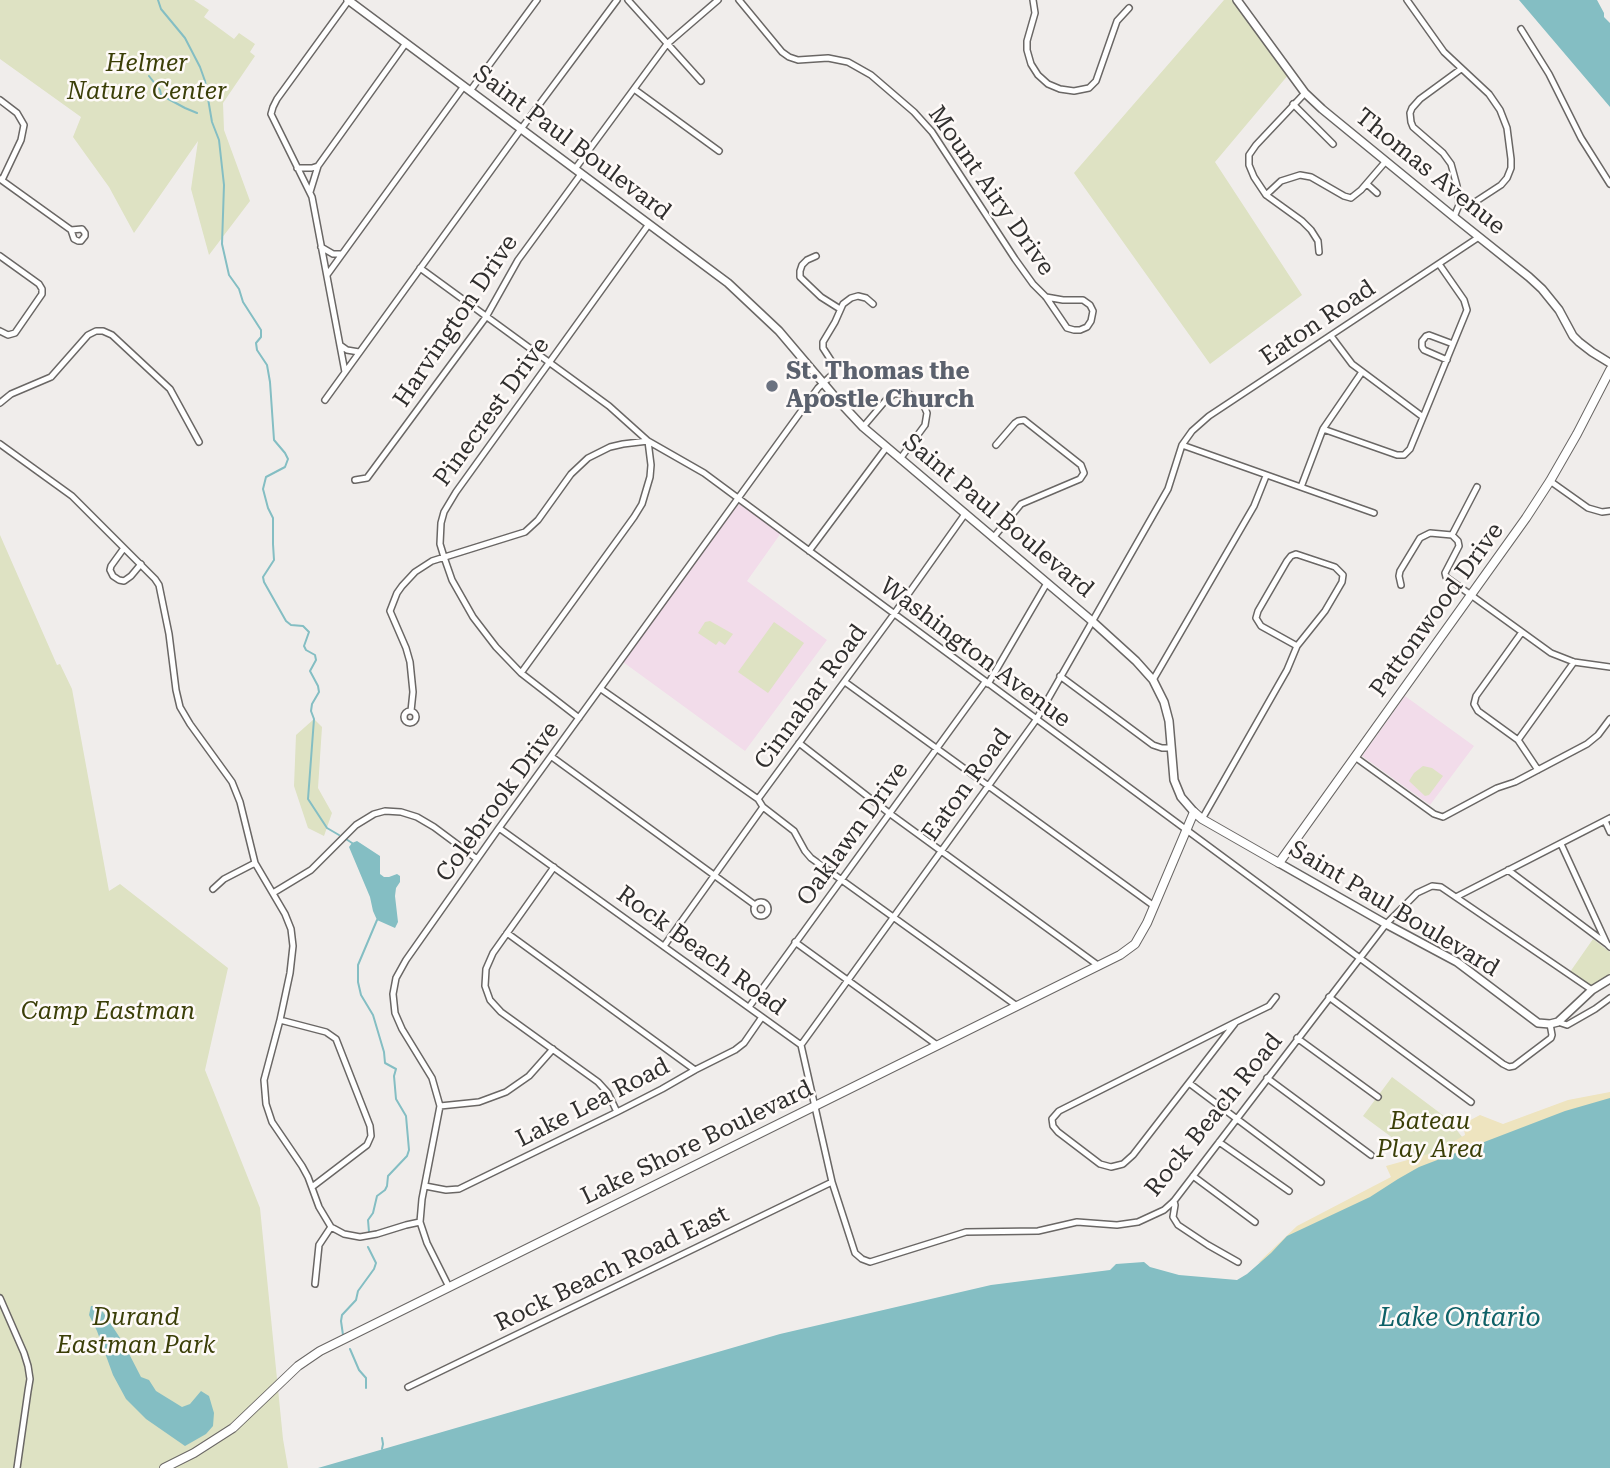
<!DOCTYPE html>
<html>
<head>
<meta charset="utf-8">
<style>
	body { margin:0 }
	canvas { display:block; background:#f0edeb }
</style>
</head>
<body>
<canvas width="1610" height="1468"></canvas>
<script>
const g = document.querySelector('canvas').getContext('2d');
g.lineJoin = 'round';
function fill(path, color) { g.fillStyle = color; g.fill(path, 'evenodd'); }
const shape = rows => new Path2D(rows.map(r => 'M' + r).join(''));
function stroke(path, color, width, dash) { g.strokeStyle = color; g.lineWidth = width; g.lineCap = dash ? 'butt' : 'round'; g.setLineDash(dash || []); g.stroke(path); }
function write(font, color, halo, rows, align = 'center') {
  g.font = font + ' "Roboto Serif",serif'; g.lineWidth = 5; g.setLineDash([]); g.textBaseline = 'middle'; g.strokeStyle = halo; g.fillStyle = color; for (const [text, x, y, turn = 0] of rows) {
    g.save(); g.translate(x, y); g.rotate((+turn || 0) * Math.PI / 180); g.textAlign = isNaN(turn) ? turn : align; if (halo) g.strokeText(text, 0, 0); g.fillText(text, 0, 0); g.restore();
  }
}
fill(shape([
	[740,504,781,533,747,581,827,640,745,751,623,662,736,506],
	[1405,696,1474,746,1430,805,1362,756]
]), '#f2dcea');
fill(shape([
	[0,0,194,0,209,10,204,17,234,39,239,33,255,44,250,52,255,56,223,103,224,130,250,201,209,255,191,189,198,141,134,233,109,187,73,137,81,117,0,59],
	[1224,0,1235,0,1289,74,1215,162,1302,295,1210,364,1074,173],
	[0,535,57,665,60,664,72,689,109,891,120,884,228,968,205,1070,260,1208,283,1439,288,1468,0,1468],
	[710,621,733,634,725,645,719,641,716,645,698,633,705,622],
	[774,622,804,643,768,693,738,672],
	[314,719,322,727,318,788,332,813,324,836,308,828,294,786,296,735],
	[1423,766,1432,768,1443,776,1429,795,1425,796,1409,781,1414,773],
	[1593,939,1610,952,1610,975,1593,986,1570,972],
	[1392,1077,1448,1119,1470,1147,1419,1167,1409,1150,1363,1116]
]), '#dee2c3');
fill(shape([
	[1610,1092,1610,1130,1258,1263,1297,1226,1391,1177,1386,1166,1429,1154,1456,1140,1465,1135,1463,1124,1480,1115,1503,1124,1568,1100]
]), '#eee4bf');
fill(shape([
	[1519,0,1597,0,1604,13,1604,17,1610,23,1610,107],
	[357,841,380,856,380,874,384,877,389,877,397,874,400,876,400,882,396,888,395,896,398,922,395,928,377,920,373,911,370,897,349,847,352,843],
	[1610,1098,1610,1468,318,1468,780,1334,991,1285,1110,1270,1116,1264,1144,1262,1150,1267,1179,1275,1237,1280,1247,1274,1271,1253,1287,1236,1370,1197,1398,1179,1419,1167,1565,1111],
	[91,1306,99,1306,124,1344,141,1377,149,1380,156,1391,182,1407,190,1404,201,1391,209,1396,214,1413,213,1426,206,1434,185,1446,146,1419,126,1399,113,1375,97,1331,89,1315]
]), '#84bec3');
stroke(shape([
	[158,0,161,9,185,38,200,67,205,81,212,122,219,140,224,185,222,244,229,275,239,289,243,302,261,330,261,337,256,343,257,350,267,365,270,382,274,440,285,453,288,459,285,467,266,477,263,489,268,508,273,518,273,544,274,560,263,577,264,582,286,621,291,625,303,626,309,632,304,646,306,650,315,655,316,660,310,671,318,686,319,692,312,704,311,711,314,719,308,799,327,828,339,835],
	[149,76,160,90,161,95,185,108,197,113],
	[346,839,352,843],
	[369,1232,368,1220,373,1213,377,1196,385,1190,387,1186,388,1176,407,1156,409,1150,406,1116,396,1099,394,1076,396,1069,385,1063,384,1052,373,1015,361,995,358,982,358,965,377,920],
	[343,1335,341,1321,342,1315,356,1300,358,1291,374,1269,376,1263,368,1247],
	[350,1349,359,1370,366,1378,366,1388],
	[382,1438,383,1444,382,1449]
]), '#84bec3', 2);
const street = shape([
	[628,0,701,81],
	[739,0,782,52,789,57,798,60,828,58,848,62,871,75,914,112,932,132,1015,259,1033,284,1046,297,1067,328,1074,330,1080,330,1087,327,1091,321,1093,311,1090,305,1083,300,1063,300,1046,297],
	[1033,0,1035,13,1027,41,1027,50,1031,64,1038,75,1048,84,1060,89,1074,91,1089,88,1096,81,1117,21,1129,8],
	[1407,0,1444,52,1489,94,1500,110,1507,128,1511,159,1511,168,1507,178,1501,185,1475,202,1465,205,1459,205],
	[1521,29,1549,74,1581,138,1610,184],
	[634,89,719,151],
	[470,91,537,0],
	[1305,93,1256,145,1249,155,1249,165,1254,177,1266,195,1302,221,1311,230,1318,241,1319,252],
	[0,100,17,113,24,125,21,140,2,180],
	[1293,104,1333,144],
	[297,168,312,168,318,166,406,43],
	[575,169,667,44,718,0],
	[0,179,71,230,74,239,78,241,81,241,85,236,85,233,82,229,71,230],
	[1367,184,1377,193],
	[310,192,318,166],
	[1266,195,1281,181,1300,175,1311,177,1344,196,1351,198,1361,190,1386,161],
	[1454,217,1459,205,1457,186,1451,164,1443,153,1413,127,1411,122,1410,113,1412,108,1420,99,1461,69],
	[321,247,333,254,342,254],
	[0,256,39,284,42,289,42,294,15,333,8,335,0,331],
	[816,256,807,260,802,265,800,271,800,277,821,297,840,309],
	[420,268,609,406,648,441,704,473,1503,1064,1509,1067,1514,1066,1551,1038,1552,1035,1550,1024],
	[327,275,464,86],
	[1331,336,1352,364,1423,417],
	[340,345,347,350,359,352],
	[1447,360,1424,350,1422,347,1422,341,1426,336,1429,335,1453,344],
	[345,372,312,197,271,114,273,107,277,99,349,0],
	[325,400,521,129,617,0],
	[0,403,11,394,51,377,88,335,96,331,103,331,112,335,170,389,199,442],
	[863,427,886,400,894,394,907,393,919,399,924,406,927,413,925,425,900,459],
	[1323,429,1397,455,1404,455,1410,449,1467,310,1464,300,1439,264],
	[0,444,72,496,155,579,159,585,169,634,176,690,180,707,190,724,232,782,240,802,255,863,285,914,291,929,293,946,290,973,280,1020,264,1080,266,1104,272,1122,302,1166,308,1177,319,1207,331,1227,344,1234,360,1237,377,1234,406,1225,420,1222],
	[1182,445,1374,513],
	[355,480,367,478,486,317,518,260,581,174],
	[1550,481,1588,508,1602,512,1610,511],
	[1301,487,1323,429,1362,372],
	[1452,535,1477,487],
	[993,538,1021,504,1080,479,1084,473,1081,465,1024,420,1018,421,1015,423,996,445],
	[124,548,111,566,110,570,113,576,119,580,124,581,131,576,141,564],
	[809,551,886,448],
	[1401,585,1399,576,1400,571,1420,538,1430,533,1452,535,1458,541,1459,546,1445,573,1446,577,1551,653,1574,662,1610,667],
	[1522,632,1476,696,1474,704,1478,711,1518,740,1538,770],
	[1060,676,1153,745,1162,748,1171,748],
	[1153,680,1254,506,1266,476],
	[845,682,1154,906],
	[988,684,1047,583],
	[601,689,758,799,763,807,794,831,805,851,811,858,1017,1006],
	'404 717a6 6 0 1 1 12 0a6 6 0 1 1-12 0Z',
	[411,711,413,692,410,662,406,648,390,611,397,593,402,586,415,572,432,561,525,532,538,520,571,474,588,458,610,447,623,444,648,441,651,465,650,477,642,504,634,517,521,673],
	[579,718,521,673,496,647,473,617,452,580,444,557,440,544,441,523,444,512,456,492,649,224],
	[1518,740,1574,662],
	[799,743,889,813,1099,966],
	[552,757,755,905],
	[1355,757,1434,814,1443,817,1497,788,1515,782,1587,744,1598,735,1610,719],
	[758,799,894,614,965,514],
	[1202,819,1287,670,1297,646,1325,611,1342,582,1343,575,1335,567,1296,554,1291,556,1287,561,1258,611,1256,618,1261,626,1297,646],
	[1605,821,1610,832],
	[499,828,801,1045,832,1182,855,1253,862,1259,870,1262,966,1232,1038,1231,1077,1222,1117,1225,1138,1222,1164,1210,1174,1201,1386,924,1417,893,1432,886,1441,887,1592,990],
	[1561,844,1607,944,1610,947],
	[554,867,493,953,486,969,485,986,490,1000,501,1012,598,1082,608,1093,617,1112],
	[1508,870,1607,944],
	[213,889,224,879,255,863],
	[273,893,311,870,356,825,374,814,385,811,401,812,417,817,434,827,477,859],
	[1456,897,1610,818],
	'754 909a7 7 0 1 1 14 0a7 7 0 1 1-14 0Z',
	[507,933,695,1070],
	[795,942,937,1045],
	[664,946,763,807],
	[1329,997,1471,1102],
	[749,1007,985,682],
	[280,1020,326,1032,336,1039,370,1126,371,1136,367,1145,312,1187],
	[1236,1022,1059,1111,1052,1119,1053,1126,1058,1132,1100,1164,1111,1167,1123,1164,1133,1155,1236,1022,1269,1006,1276,997],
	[1558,1022,1567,1025,1595,1009,1610,998],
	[1297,1038,1378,1097],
	[801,1045,1036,720,1168,489,1182,445,1192,431,1209,416,1479,237],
	[1267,1078,1371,1155],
	[1189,1083,1321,1182],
	[440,1106,479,1102,506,1092,529,1076,553,1049],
	[1219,1142,1289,1191],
	[1193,1176,1255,1222],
	[425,1186,446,1190,459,1189,617,1112,662,1089,695,1070,735,1050,744,1043,762,1017],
	[1174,1201,1175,1205,1173,1217,1178,1225,1208,1245,1238,1262],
	[315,1284,319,1245,331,1227],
	[449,1287,427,1243,420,1222,422,1199,440,1106,432,1078,402,1029,395,1013,393,994,396,978,406,960,499,828,818,388,833,374,834,365,823,348,823,342,835,322,843,304,851,298,858,296,866,298,873,304],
	[0,1298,24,1353,28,1366,30,1379,28,1391,17,1468],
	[408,1387,832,1182]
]);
const secondary = shape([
	[348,0,728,283,779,331,835,397,863,427,1092,621,1136,661,1153,680,1164,702,1169,721,1174,780,1181,797,1194,812],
	[1237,0,1305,93,1322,109,1454,217,1529,277,1542,289,1559,310,1573,336,1579,342,1592,352,1610,363],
	[1279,863,1386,924,1457,962,1538,1023,1550,1024,1558,1022,1592,990,1610,979]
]);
const primary = shape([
	[164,1468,194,1453,233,1428,298,1366,320,1351,1120,955,1135,944,1147,923,1194,812,1202,819,1279,863,1526,518,1550,481,1577,434,1610,370]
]);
stroke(street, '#6a6765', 8);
stroke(secondary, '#6a6765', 10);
stroke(primary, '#6a6765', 10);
stroke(street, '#fff', 5);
stroke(secondary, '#fff', 7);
stroke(primary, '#fff', 8);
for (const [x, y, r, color] of [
	[772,386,7,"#6b7280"]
]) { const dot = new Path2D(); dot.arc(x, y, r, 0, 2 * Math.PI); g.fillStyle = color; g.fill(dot); stroke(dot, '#fefaf8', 2.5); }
write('italic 24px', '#3b3f08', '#fefaf8', [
	["Helmer",147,64],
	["Nature Center",147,92],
	["Camp Eastman",108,1012],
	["Bateau",1430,1122],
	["Play Area",1430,1150],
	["Durand",136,1318],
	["Eastman Park",136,1346]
]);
write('24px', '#302f2e', '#fefaf8', [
	["Saint Paul Boulevard",572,143,37],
	["Thomas Avenue",1430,172,39],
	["Mount Airy Drive",991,191,55],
	["Harvington Drive",456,321,-56],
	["Eaton Road",1318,323,-34],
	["Pinecrest Drive",492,412,-54],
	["Saint Paul Boulevard",998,516,40],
	["Pattonwood Drive",1437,610,-54],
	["Washington Avenue",975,653,37],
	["Cinnabar Road",811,697,-54],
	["Eaton Road",967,785,-54],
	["Colebrook Drive",498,802,-54],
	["Oaklawn Drive",853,834,-54],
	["Saint Paul Boulevard",1394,909,31],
	["Rock Beach Road",701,951,36],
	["Lake Lea Road",593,1103,-27],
	["Rock Beach Road",1214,1115,-51],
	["Lake Shore Boulevard",697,1143,-26],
	["Rock Beach Road East",612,1269,-26]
]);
write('bold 24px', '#5b616d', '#fefaf8', [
	["St. Thomas the",786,372],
	["Apostle Church",786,400]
], 'left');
write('italic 26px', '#0e6167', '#fefaf8', [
	["Lake Ontario",1460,1318]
]);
</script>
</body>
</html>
